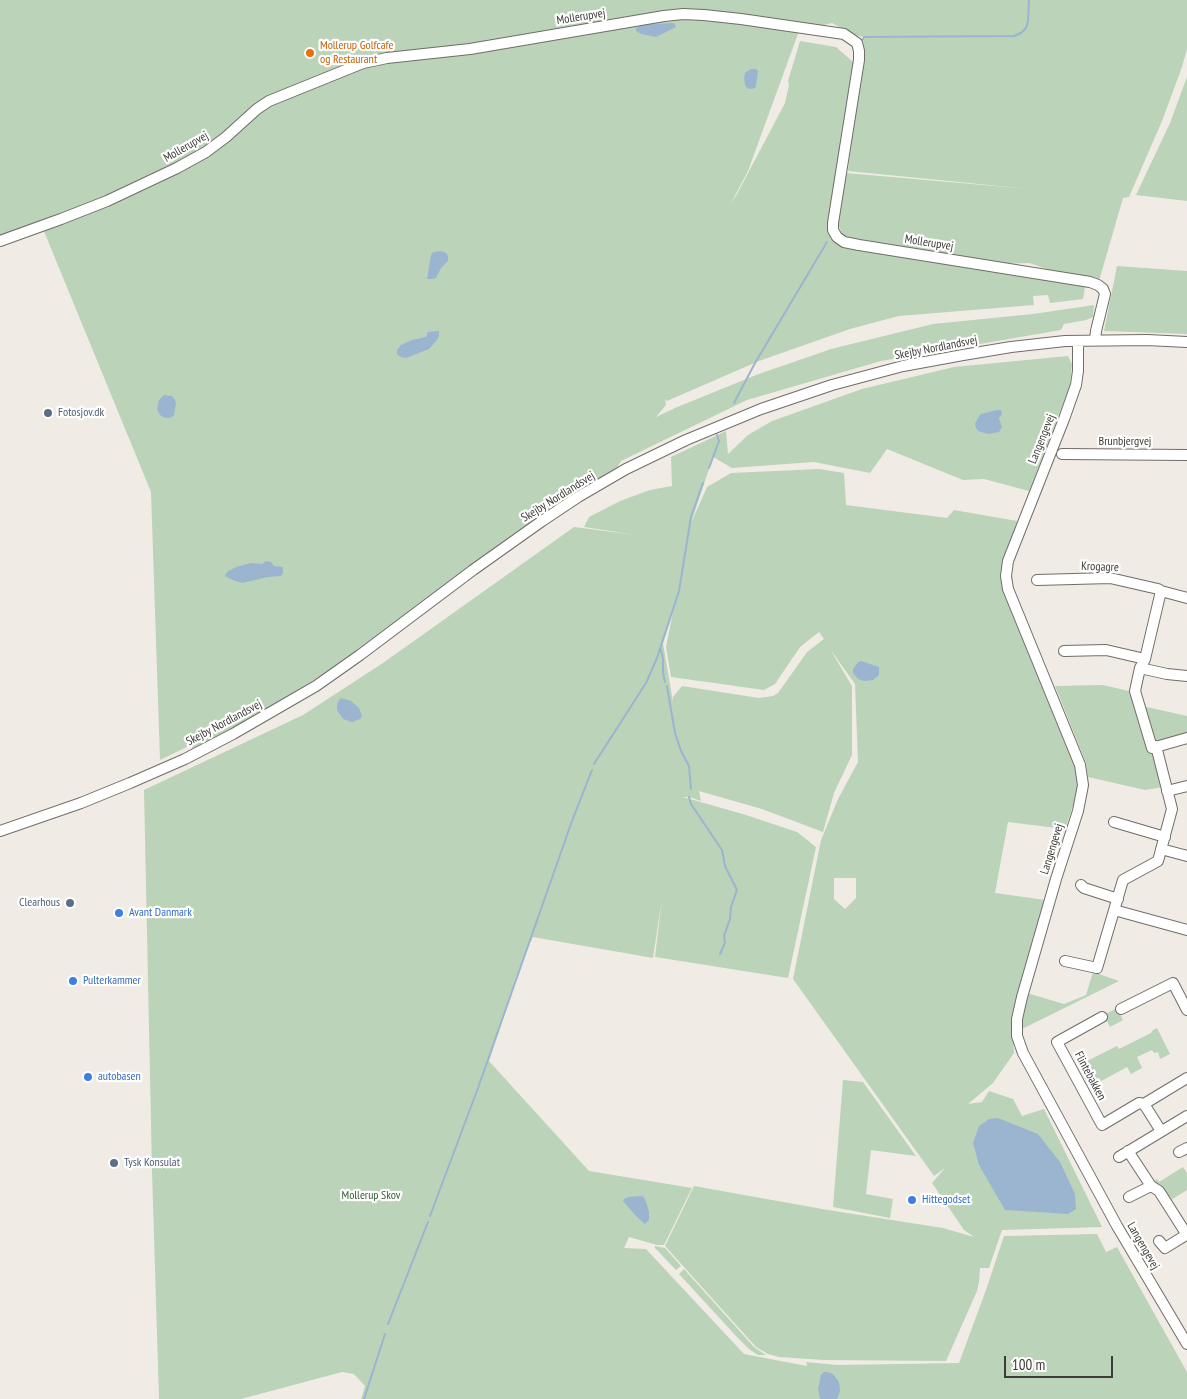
<!DOCTYPE html>
<html>
<head>
<meta charset="utf-8">
<style>
	body { margin:0 }
	#map { position:relative; width:1187px; height:1399px; overflow:hidden; background:#f0ece5; font-family:"PT Sans Narrow",sans-serif }
	canvas { display:block }
	.scale { position:absolute; left:1004px; top:1356px; width:109px; height:22px; box-sizing:border-box; border:2px solid #3c3b38; border-top:0; padding-left:6px; font-size:15px; line-height:18px; white-space:nowrap; color:#3c3b38; -webkit-text-stroke:4px #fff; paint-order:stroke }
</style>
</head>
<body>
<div id="map">
<canvas width="1187" height="1399"></canvas>
<div class="scale">100 m</div>
</div>
<script>
const g = document.querySelector('canvas').getContext('2d');
g.lineJoin = 'round';
function fill(path, color) { g.fillStyle = color; g.fill(path, 'evenodd'); }
const shape = rows => new Path2D(rows.map(r => 'M' + r).join(''));
function stroke(path, color, width, dash) { g.strokeStyle = color; g.lineWidth = width; g.lineCap = dash ? 'butt' : 'round'; g.setLineDash(dash || []); g.stroke(path); }
function write(font, color, halo, rows, align = 'center') {
  g.font = font + ' "PT Sans Narrow",sans-serif'; g.lineWidth = 4.5; g.setLineDash([]); g.textBaseline = 'middle'; g.strokeStyle = halo; g.fillStyle = color; for (const [text, x, y, turn = 0] of rows) {
    g.save(); g.translate(x, y); g.rotate((+turn || 0) * Math.PI / 180); g.textAlign = isNaN(turn) ? turn : align; if (halo) g.strokeText(text, 0, 0); g.fillText(text, 0, 0); g.restore();
  }
}
fill(shape([
	[0,0,1187,0,1187,49,1182,67,1162,121,1129,197,1123,198,1099,281,1059,273,1029,263,999,264,847,238,842,234,839,226,839,210,846,173,1029,189,848,171,864,37,854,35,832,23,799,31,748,171,730,205,737,194,785,103,789,85,788,81,800,41,836,47,853,62,837,173,835,239,1084,285,1085,287,1083,299,1050,303,1048,295,1033,296,1034,305,899,316,850,329,759,361,667,401,665,399,666,405,656,417,675,408,756,375,831,349,933,324,1033,314,1094,305,1093,317,1086,320,1064,324,1061,330,881,361,747,400,621,461,616,469,562,502,516,532,367,645,320,676,277,703,236,727,193,749,191,745,160,760,151,492,41,224,0,239],
	[1187,77,1187,201,1136,195,1170,123],
	[1117,266,1187,271,1187,334,1104,331],
	[1068,356,1072,364,1070,386,1029,491,984,479,963,480,887,449,870,473,814,462,732,468,713,457,691,523,707,487,731,473,819,469,844,473,846,505,947,518,954,510,1017,521,1002,575,1076,767,1079,779,1078,791,1065,829,1008,822,995,893,1045,900,1012,1015,1014,1053,993,1083,968,1104,982,1102,989,1091,1013,1099,1022,1116,1044,1109,1102,1227,1002,1230,989,1268,980,1268,979,1282,977,1291,946,1361,824,1360,779,1357,768,1354,756,1347,665,1246,694,1186,828,1210,943,1228,974,1237,964,1230,932,1183,945,1168,934,1176,793,979,821,840,838,799,858,762,855,684,830,649,852,686,852,755,834,793,823,832,762,809,699,791,701,801,689,797,683,797,746,815,797,832,816,847,788,978,655,957,662,899,653,958,533,937,525,954,489,1061,589,1171,692,1188,664,1245,657,1245,629,1237,624,1248,646,1249,744,1354,807,1366,806,1362,837,1365,959,1363,986,1290,1004,1236,1097,1234,1106,1252,1117,1247,1187,1372,1187,1399,361,1399,365,1386,354,1374,342,1372,241,1399,159,1399,152,1171,144,790,303,715,383,663,574,527,637,535,584,527,589,517,620,501,650,490,672,486,671,457,726,431,728,454,748,435,772,421,862,389,954,367],
	[673,612,666,647,671,677,764,690,775,684,800,647,819,632,824,639,807,652,778,693,773,696,759,698,682,686,673,697,673,702,663,643],
	[834,878,856,878,856,898,845,909,834,899],
	[1103,685,1133,692,1155,749,1164,787,1145,790,1088,777,1086,763,1055,686],
	[1142,706,1187,716,1187,735,1159,743,1151,739],
	[1093,972,1119,981,1020,1030,1027,993,1064,1004,1086,995],
	[1117,1008,1123,1020,1110,1027,1104,1015],
	[1157,1028,1170,1054,1160,1059,1158,1052,1154,1053,1152,1050,1137,1057,1142,1068,1131,1074,1127,1067,1092,1086,1081,1064,1117,1046,1119,1049,1151,1033,1153,1030],
	[843,1080,863,1082,916,1156,871,1150,866,1194,893,1199,890,1218,833,1207],
	[1183,1167,1187,1173,1187,1190,1171,1200,1163,1188,1154,1184,1153,1182,1157,1179,1159,1182],
	[655,1246,665,1248,681,1266,676,1270,655,1248],
	[684,1269,754,1347,766,1355,758,1355,749,1349,736,1336,679,1274]
]), '#bbd3b9');
fill(shape([
	[670,23,674,23,676,27,656,37,641,34,636,31,636,28,643,25],
	[751,69,756,69,758,71,756,86,755,88,751,89,747,88,745,85,744,78,745,73],
	[441,251,446,253,448,256,448,261,441,268,436,278,432,279,427,279,431,255,433,252],
	[436,331,439,331,439,336,437,340,429,349,406,358,401,357,397,354,397,350,401,345,412,340,426,337,428,332],
	[164,395,172,396,175,400,176,404,174,415,172,417,168,418,163,417,160,415,157,409,159,400],
	[997,410,1001,410,1002,414,999,418,1002,427,999,432,988,434,978,431,976,428,975,424,979,416,981,414],
	[266,561,271,562,274,566,283,567,283,573,281,576,268,577,242,583,233,580,225,576,227,572,236,567,251,563,262,564],
	[861,661,879,667,879,675,873,680,864,681,858,679,853,673,853,669,858,662],
	[341,698,351,701,359,708,362,716,360,719,352,722,343,719,337,710,337,705,339,700],
	[998,1118,1038,1134,1060,1162,1075,1194,1076,1209,1068,1214,1005,1210,979,1165,973,1143,979,1126,989,1119],
	[641,1196,644,1197,647,1205,649,1212,649,1220,645,1224,636,1216,623,1201,624,1199,628,1197],
	[824,1372,827,1372,833,1374,839,1382,840,1391,837,1399,820,1399,818,1389,821,1375]
]), '#9bb5d1');
stroke(shape([
	[862,41,864,37,1014,36,1021,33,1026,28,1028,21,1029,0],
	[838,159,841,142],
	[734,403,755,363,827,242],
	[709,468,719,441,717,435],
	[661,650,663,659,663,673,665,682],
	[667,686,675,733,681,751,689,766,691,789],
	[594,764,646,683,657,658,679,591,691,517,703,483],
	[689,797,691,804,722,850,725,866,737,890,731,907,730,919,724,936,725,943,720,954],
	[430,1216,478,1088,572,821,592,770],
	[388,1324,428,1222],
	[364,1399,385,1334]
]), '#9bb5d1', 2);
const minor = shape([
	[0,241,61,219,107,201,177,168,206,152,226,137,257,109,269,101,363,63,387,58,470,49,664,16,683,14,704,15,741,19,844,34,857,43,859,51,859,60,833,223,833,230,837,237,844,242,859,245,1090,282,1098,285,1103,289,1105,294,1096,331,1095,340],
	[1078,341,1078,371,1076,385,1064,419,1008,561,1006,576,1008,589,1080,765,1083,785,1078,811,1056,879,1022,997,1017,1019,1017,1036,1023,1053,1117,1226,1187,1344],
	[1062,454,1187,455],
	[1037,580,1110,578,1158,589,1161,591,1187,598],
	[1161,591,1145,659,1140,668,1135,691,1152,748,1187,738],
	[1064,651,1106,650,1145,659],
	[1140,668,1167,674,1187,676],
	[1167,791,1187,786],
	[1114,822,1165,837],
	[0,831,81,803,130,783,185,759,233,734,316,686,360,655,473,570,542,521,578,497,626,469,686,440,761,409,832,385,903,366,963,355,1011,347,1065,341,1147,340,1187,342],
	[1161,849,1187,856],
	[1081,885,1084,888,1118,899],
	[1114,910,1187,930],
	[1065,961,1097,968,1123,880,1158,861,1172,809,1156,746],
	[1121,1009,1173,983,1187,1010],
	[1102,1017,1057,1042,1102,1125,1139,1103,1144,1104,1187,1078],
	[1144,1104,1161,1131],
	[1128,1151,1151,1186,1159,1191,1187,1235],
	[1179,1152,1187,1148],
	[1119,1157,1187,1116],
	[1129,1197,1151,1186],
	[1159,1241,1165,1248,1186,1235]
]);
stroke(minor, '#706d67', 12);
stroke(minor, '#fff', 10);
for (const [x, y, r, color] of [
	[310,53,5,"#e8710a"],
	[48,413,5,"#5c6f8a"],
	[70,903,5,"#5c6f8a"],
	[119,913,5,"#3f7fe0"],
	[73,981,5,"#3f7fe0"],
	[88,1077,5,"#3f7fe0"],
	[114,1163,5,"#5c6f8a"],
	[912,1200,5,"#3f7fe0"]
]) { const dot = new Path2D(); dot.arc(x, y, r, 0, 2 * Math.PI); g.fillStyle = color; g.fill(dot); stroke(dot, '#fff', 2); }
write('12px', '#3c3b38', '#fff', [
	["Mollerupvej",581,17,-9],
	["Mollerupvej",186,147,-30],
	["Mollerupvej",929,243,9],
	["Skejby Nordlandsvej",936,348,-11],
	["Langengevej",1042,439,-68],
	["Brunbjergvej",1125,442],
	["Skejby Nordlandsvej",558,497,-32],
	["Krogagre",1100,567,2],
	["Skejby Nordlandsvej",224,723,-28],
	["Langengevej",1052,849,-73],
	["Flintebakken",1090,1076,62],
	["Langengevej",1143,1246,60]
]);
write('12px', '#c56008', '#fff', [
	["Mollerup Golfcafe",320,46],
	["og Restaurant",320,60]
], 'left');
write('12px', '#4e5e75', '#fff', [
	["Fotosjov.dk",58,413],
	["Clearhous",60,903,"right"],
	["Tysk Konsulat",124,1163]
], 'left');
write('12px', '#366cbe', '#fff', [
	["Avant Danmark",129,913],
	["Pulterkammer",83,981],
	["autobasen",98,1077],
	["Hittegodset",922,1200]
], 'left');
write('12px', '#355d34', '#fff', [
	["Mollerup Skov",371,1196]
]);
</script>
</body>
</html>
